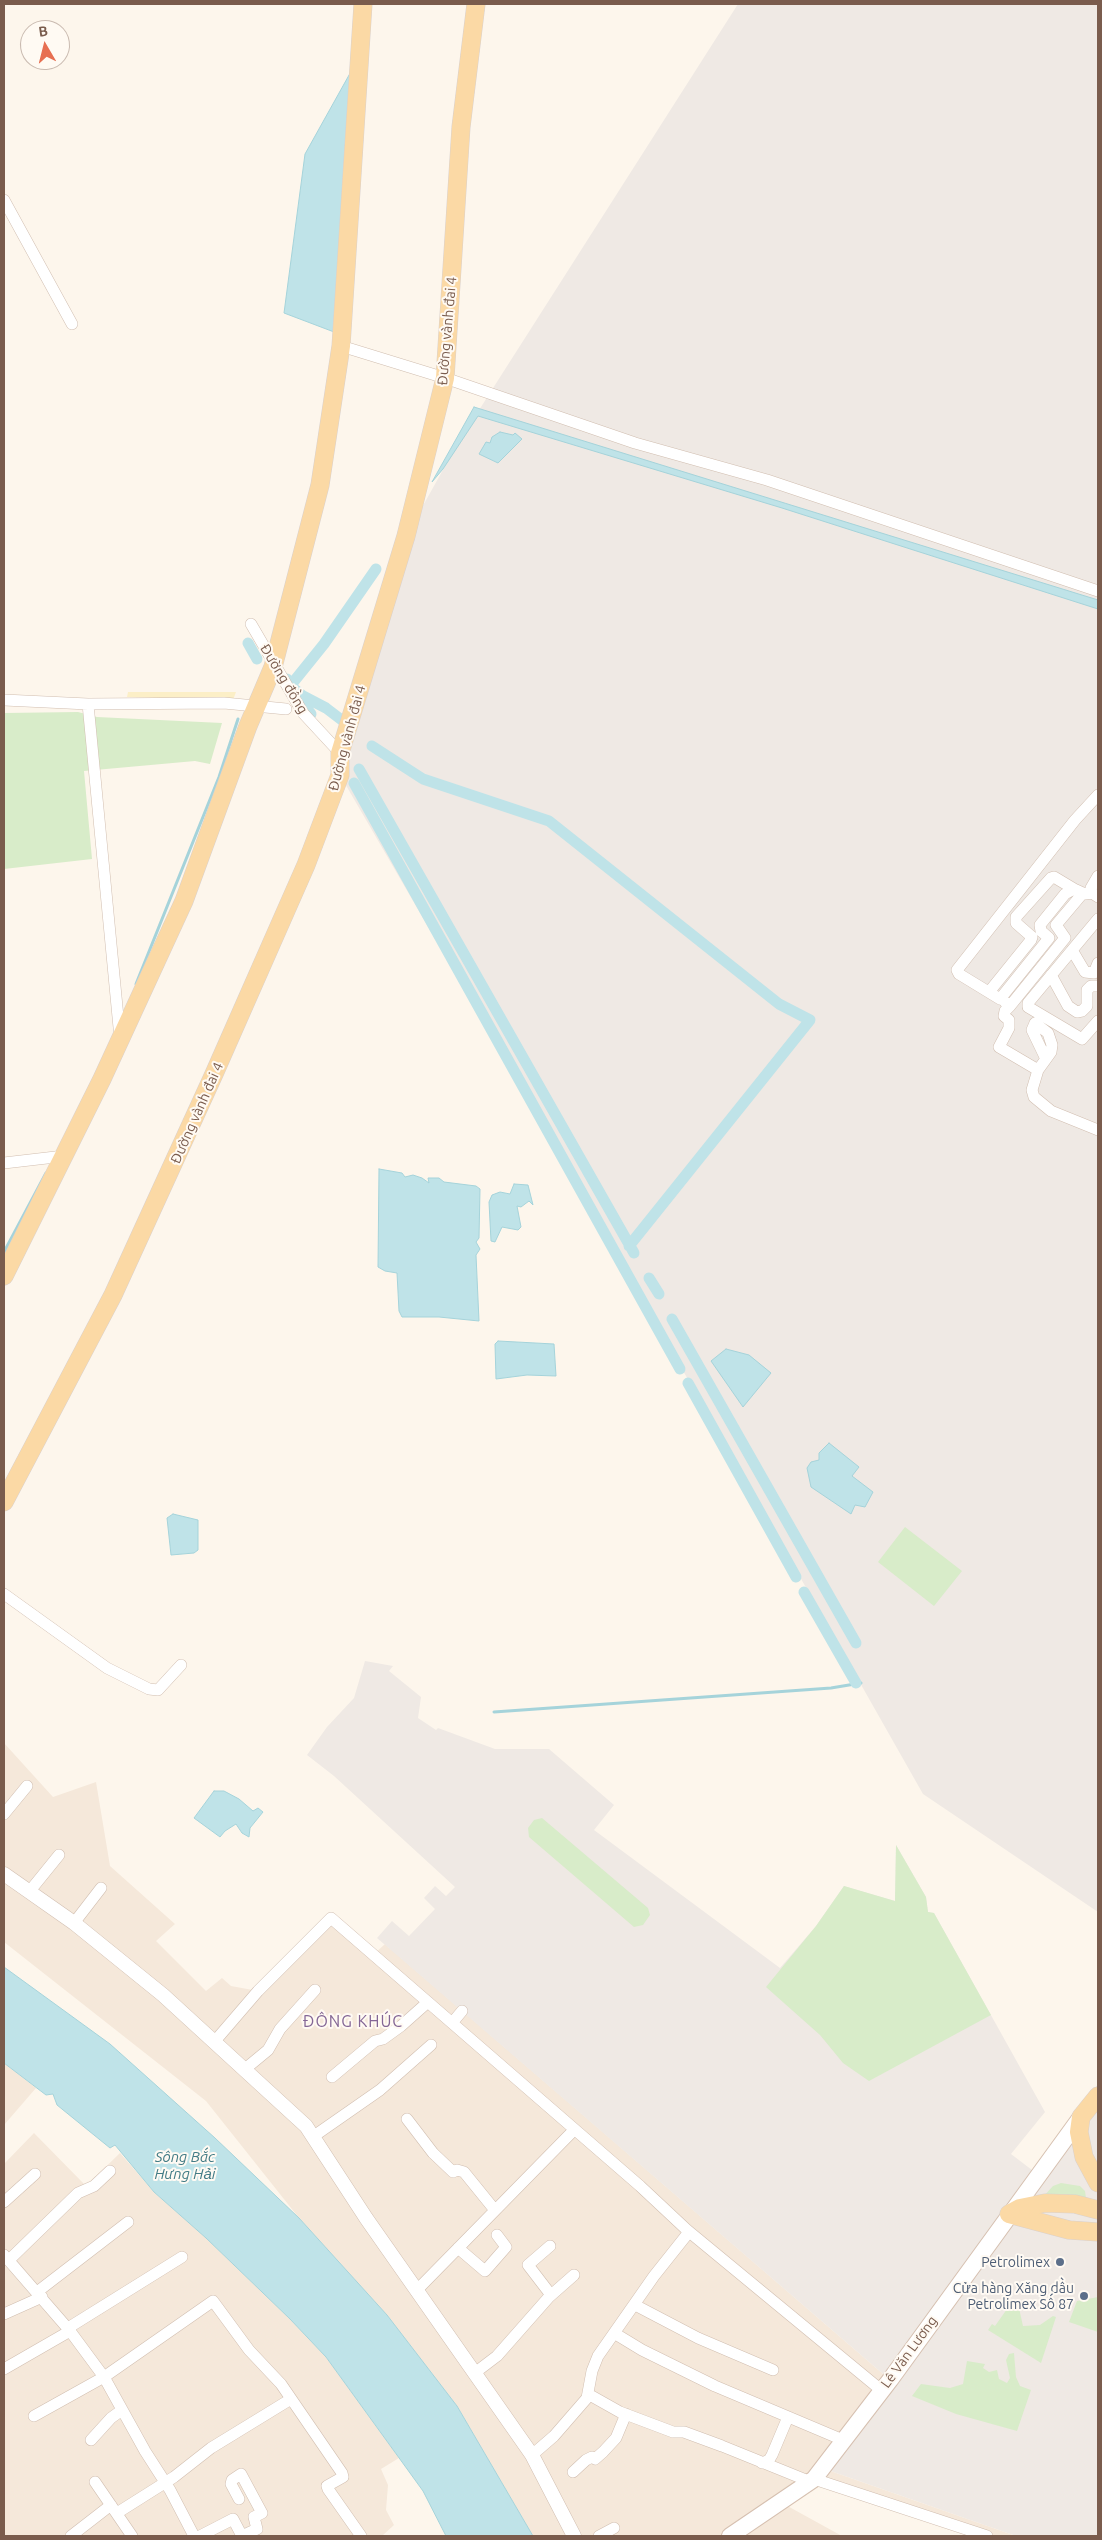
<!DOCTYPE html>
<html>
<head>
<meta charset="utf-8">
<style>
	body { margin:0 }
	#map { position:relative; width:1102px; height:2540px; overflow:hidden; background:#fdf6ec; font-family:Ubuntu,sans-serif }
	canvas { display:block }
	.frame { position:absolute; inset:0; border:5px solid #7a5c4d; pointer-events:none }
	.north { position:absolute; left:20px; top:20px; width:50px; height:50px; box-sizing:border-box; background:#fffaf3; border:1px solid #cabbb1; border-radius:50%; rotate:352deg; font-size:14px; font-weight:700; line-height:20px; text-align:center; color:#7a5c4d }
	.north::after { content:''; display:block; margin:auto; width:18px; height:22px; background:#e76f51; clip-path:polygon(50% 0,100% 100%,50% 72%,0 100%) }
</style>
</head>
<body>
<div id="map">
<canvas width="1102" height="2540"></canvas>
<div class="frame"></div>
<div class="north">B</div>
</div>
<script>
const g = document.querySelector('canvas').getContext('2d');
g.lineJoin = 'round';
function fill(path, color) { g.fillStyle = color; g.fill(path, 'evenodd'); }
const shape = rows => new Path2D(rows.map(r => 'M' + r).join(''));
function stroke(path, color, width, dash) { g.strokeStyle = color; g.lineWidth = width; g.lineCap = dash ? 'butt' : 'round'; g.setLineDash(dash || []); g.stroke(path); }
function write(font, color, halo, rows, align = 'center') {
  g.font = font + ' Ubuntu,sans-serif'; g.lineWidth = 4; g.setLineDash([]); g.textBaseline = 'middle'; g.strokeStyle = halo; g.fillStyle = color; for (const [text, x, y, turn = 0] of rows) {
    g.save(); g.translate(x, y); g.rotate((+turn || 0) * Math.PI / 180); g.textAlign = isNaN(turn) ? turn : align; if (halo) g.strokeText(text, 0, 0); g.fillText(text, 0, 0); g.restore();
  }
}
fill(shape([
	[4,1743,53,1797,96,1782,110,1866,175,1924,156,1941,206,1991,222,1978,231,1986,258,1991,331,1918,373,1955,385,1944,890,2380,822,2468,1016,2536,987,2536,814,2479,782,2503,842,2536,533,2536,457,2406,387,2315,299,2218,206,2101,4,1942],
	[4,2063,36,2088,4,2125],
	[34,2133,86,2186,120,2153,154,2192,206,2238,290,2319,326,2357,399,2458,381,2469,388,2485,386,2510,394,2525,382,2536,4,2536,4,2164]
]), '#f5e8da');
fill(shape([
	[738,4,1098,4,1098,1912,923,1794,580,1189,340,775,406,536,458,443],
	[365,1661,393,1666,389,1671,421,1697,418,1718,436,1730,438,1728,495,1749,549,1749,614,1805,594,1830,780,1968,816,1926,844,1886,895,1901,896,1845,926,1897,928,1912,934,1913,1045,2112,1011,2154,1032,2170,1059,2138,1098,2084,1098,2536,1016,2536,822,2468,890,2380,377,1938,392,1921,409,1936,435,1909,424,1898,435,1886,446,1896,455,1887,334,1776,307,1755,327,1727,354,1698]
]), '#efe9e4');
fill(shape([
	[78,712,97,717,222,723,210,764,195,761,84,771,92,859,4,869,4,713],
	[905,1527,962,1571,934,1606,878,1562],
	[542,1818,648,1908,650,1915,643,1925,634,1927,529,1837,528,1828,534,1820],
	[896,1845,926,1897,928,1912,934,1913,991,2015,869,2081,843,2063,820,2035,766,1987,816,1926,844,1886,895,1901],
	[1061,2183,1080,2186,1085,2191,1086,2198,1062,2194,1043,2197,1053,2186],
	[1098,2297,1098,2332,1069,2322,1077,2301],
	[1008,2303,1019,2308,1023,2326,1040,2325,1053,2316,1056,2317,1041,2363,988,2330,992,2324,995,2326,1007,2309,1003,2306],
	[1014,2353,1016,2377,1020,2386,1031,2390,1017,2431,956,2414,912,2396,921,2384,950,2388,963,2384,967,2361,985,2364,983,2368,989,2372,997,2370,999,2379,1007,2383,1010,2378,1006,2360,1009,2354]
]), '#d8ecc9');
fill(shape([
	[128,692,236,692,233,700,127,697]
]), '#fcefc7');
const water = shape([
	[358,59,342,335,284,313,305,154,358,59],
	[474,407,1098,600,1098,609,782,508,478,416,443,469,432,482,474,407],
	[500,432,513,435,515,433,522,439,498,463,479,454,486,442,490,443,492,437,500,432],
	[379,1169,402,1173,405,1177,413,1175,422,1178,429,1183,428,1178,439,1178,444,1182,476,1186,480,1189,479,1238,476,1242,480,1249,476,1255,479,1321,439,1317,402,1317,399,1311,397,1273,385,1271,378,1267,379,1169],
	[514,1184,528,1185,533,1205,529,1201,521,1207,517,1206,521,1227,518,1230,502,1227,495,1242,491,1241,489,1202,492,1195,500,1192,510,1194,514,1184],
	[498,1341,554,1344,556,1376,527,1375,496,1379,495,1344,498,1341],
	[726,1349,749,1355,771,1373,743,1407,711,1361,726,1349],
	[829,1443,859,1467,852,1476,873,1492,865,1507,855,1505,851,1514,811,1487,807,1468,811,1462,819,1460,819,1453,829,1443],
	[173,1514,198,1520,198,1550,194,1553,171,1555,167,1518,173,1514],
	[214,1791,224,1791,239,1799,253,1811,258,1808,263,1812,250,1828,249,1837,242,1833,236,1824,225,1831,220,1837,194,1818,214,1791],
	[4,1967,110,2044,215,2138,299,2218,387,2315,457,2406,533,2536,446,2536,423,2491,326,2357,290,2319,206,2238,154,2192,115,2145,110,2148,57,2105,53,2094,46,2095,4,2063,4,1967]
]);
fill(water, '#bfe3e8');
stroke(water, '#a5d3da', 1);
stroke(shape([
	[136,984,219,777,238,719],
	[4,1252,46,1173],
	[494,1712,831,1688,861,1683]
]), '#a5d3da', 3);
stroke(shape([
	[248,643,257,659],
	[287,679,292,687,303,696,304,705,311,714],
	[291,685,324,644,376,569],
	[303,696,326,708,343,721],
	[372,746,423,779,549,821,779,1004,810,1020,629,1246],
	[359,769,634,1253],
	[354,783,680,1369],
	[649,1278,659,1294],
	[672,1319,856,1643],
	[688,1383,796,1577],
	[804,1592,856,1683]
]), '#bfe3e8', 11);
const minor = shape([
	[4,200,72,324],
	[341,346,445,378,635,443,767,480,1098,591],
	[251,624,303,713,340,753],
	[4,700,88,704,224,703,286,709],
	[88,704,120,1038],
	[1098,876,1091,888,1092,893,1098,897],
	[1092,893,1085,894,1074,889,1065,894,1040,925,1041,931,1049,938,1000,999,959,974,957,970,1075,820,1098,795],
	[1098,919,1028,1003,1028,1007,1082,1039,1098,1021],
	[1072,950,1085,972,1094,973,1098,963],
	[1051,975,1068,1006,1077,1012,1082,1011,1087,1006,1087,990,1091,986,1098,986],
	[989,992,1031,940,1032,937,1016,923,1016,917,1051,878,1054,877,1074,889],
	[1005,1002,1010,1006,1065,938,1056,925,1083,893],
	[1010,1006,1005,1011,1004,1016,1009,1020,1009,1028,999,1047,1038,1070,1032,1090,1034,1097,1051,1111,1098,1130],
	[1038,1070,1046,1059,1051,1052,1052,1045,1048,1033,1035,1023,1032,1030,1046,1059],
	[4,1163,64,1156],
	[4,1594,107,1668,149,1689,158,1690,181,1665],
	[4,1814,27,1786],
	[29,1892,59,1855],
	[74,1923,101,1888],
	[452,2023,462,2011],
	[215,2041,258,1991,331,1918,640,2186,687,2230,881,2390],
	[245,2069,268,2050,280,2029,315,1990],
	[332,2077,375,2041,383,2039,401,2026,428,2002],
	[407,2119,433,2153,453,2172,457,2170,464,2172,494,2209],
	[314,2136,380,2090,431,2045],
	[4,2202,35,2174],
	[550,2246,528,2265,551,2295],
	[458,2248,485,2271,506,2247,497,2235],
	[4,2255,70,2331,104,2377,145,2451,170,2490,194,2536],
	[9,2260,78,2193,94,2186,110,2171],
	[416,2291,574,2130],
	[37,2292,128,2222],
	[635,2305,698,2338,773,2370],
	[4,2314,42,2297],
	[68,2328,182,2257],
	[614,2333,642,2350,715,2386,843,2440],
	[4,2369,70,2331],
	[476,2372,497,2356,549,2297,574,2275],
	[588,2394,620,2412,673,2432,684,2432,722,2446,811,2482],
	[34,2416,104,2377,213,2301,249,2350,281,2384,342,2473,343,2477,327,2486,328,2489,361,2536],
	[91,2440,111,2418,122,2410],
	[532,2455,554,2436,587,2398,592,2371,598,2356,654,2276,689,2232],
	[762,2463,769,2460,772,2455,788,2417],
	[573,2472,586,2460,592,2457,595,2459,603,2452,616,2438,626,2414],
	[814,2479,987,2536],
	[95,2482,132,2536],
	[117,2513,174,2477,211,2448,291,2399],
	[71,2536,111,2505],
	[200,2536,233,2519,242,2536,257,2529,254,2517,262,2513,241,2474,232,2480,231,2484,239,2499],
	[599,2536,614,2528]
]);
const tertiary = shape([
	[4,1874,74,1923,163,1995,306,2126,366,2218,532,2455,574,2536]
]);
const secondary = shape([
	[730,2536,814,2479,890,2380,1081,2117]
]);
const primary = shape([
	[4,1276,102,1079,184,901,248,726,273,667,320,485,341,346,363,4],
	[4,1502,113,1295,214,1074,306,865,340,775,340,753,406,536,445,378,461,127,476,4],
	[1098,2096,1081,2117,1079,2132,1084,2157,1098,2183],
	[1009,2214,1020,2208,1045,2203,1075,2204,1098,2210],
	[1009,2214,1069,2230,1098,2232]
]);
stroke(minor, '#d1beb0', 12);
stroke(tertiary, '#d1beb0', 15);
stroke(secondary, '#d6c0b0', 18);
stroke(primary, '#dad1cd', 19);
stroke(minor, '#fff', 11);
stroke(tertiary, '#fff', 14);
stroke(secondary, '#fff', 16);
stroke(primary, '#fbd9a5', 18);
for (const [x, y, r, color] of [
	[1060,2262,5,"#5c6f8a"],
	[1084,2296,5,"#5c6f8a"]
]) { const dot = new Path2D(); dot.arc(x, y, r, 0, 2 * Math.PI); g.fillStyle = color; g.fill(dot); stroke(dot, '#fffaf3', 2); }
write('14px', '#7a5c4d', '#fffaf3', [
	["Đường vành đai 4",447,331,-85],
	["Đường đồng",284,679,59],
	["Đường vành đai 4",347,738,-75],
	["Đường vành đai 4",197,1113,-66],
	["Lê Văn Lương",909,2352,-54]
]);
write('14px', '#4e5e75', '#fffaf3', [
	["Petrolimex",1050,2262],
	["Cửa hàng Xăng dầu",1074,2288],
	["Petrolimex Số 87",1074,2304]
], 'right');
write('italic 15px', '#437c86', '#fffaf3', [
	["Sông Bắc",185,2157],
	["Hưng Hải",185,2174]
]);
g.letterSpacing = '1px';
write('16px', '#846695', '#fffaf3', [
	["ĐÔNG KHÚC",353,2022]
]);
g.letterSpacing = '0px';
</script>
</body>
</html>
